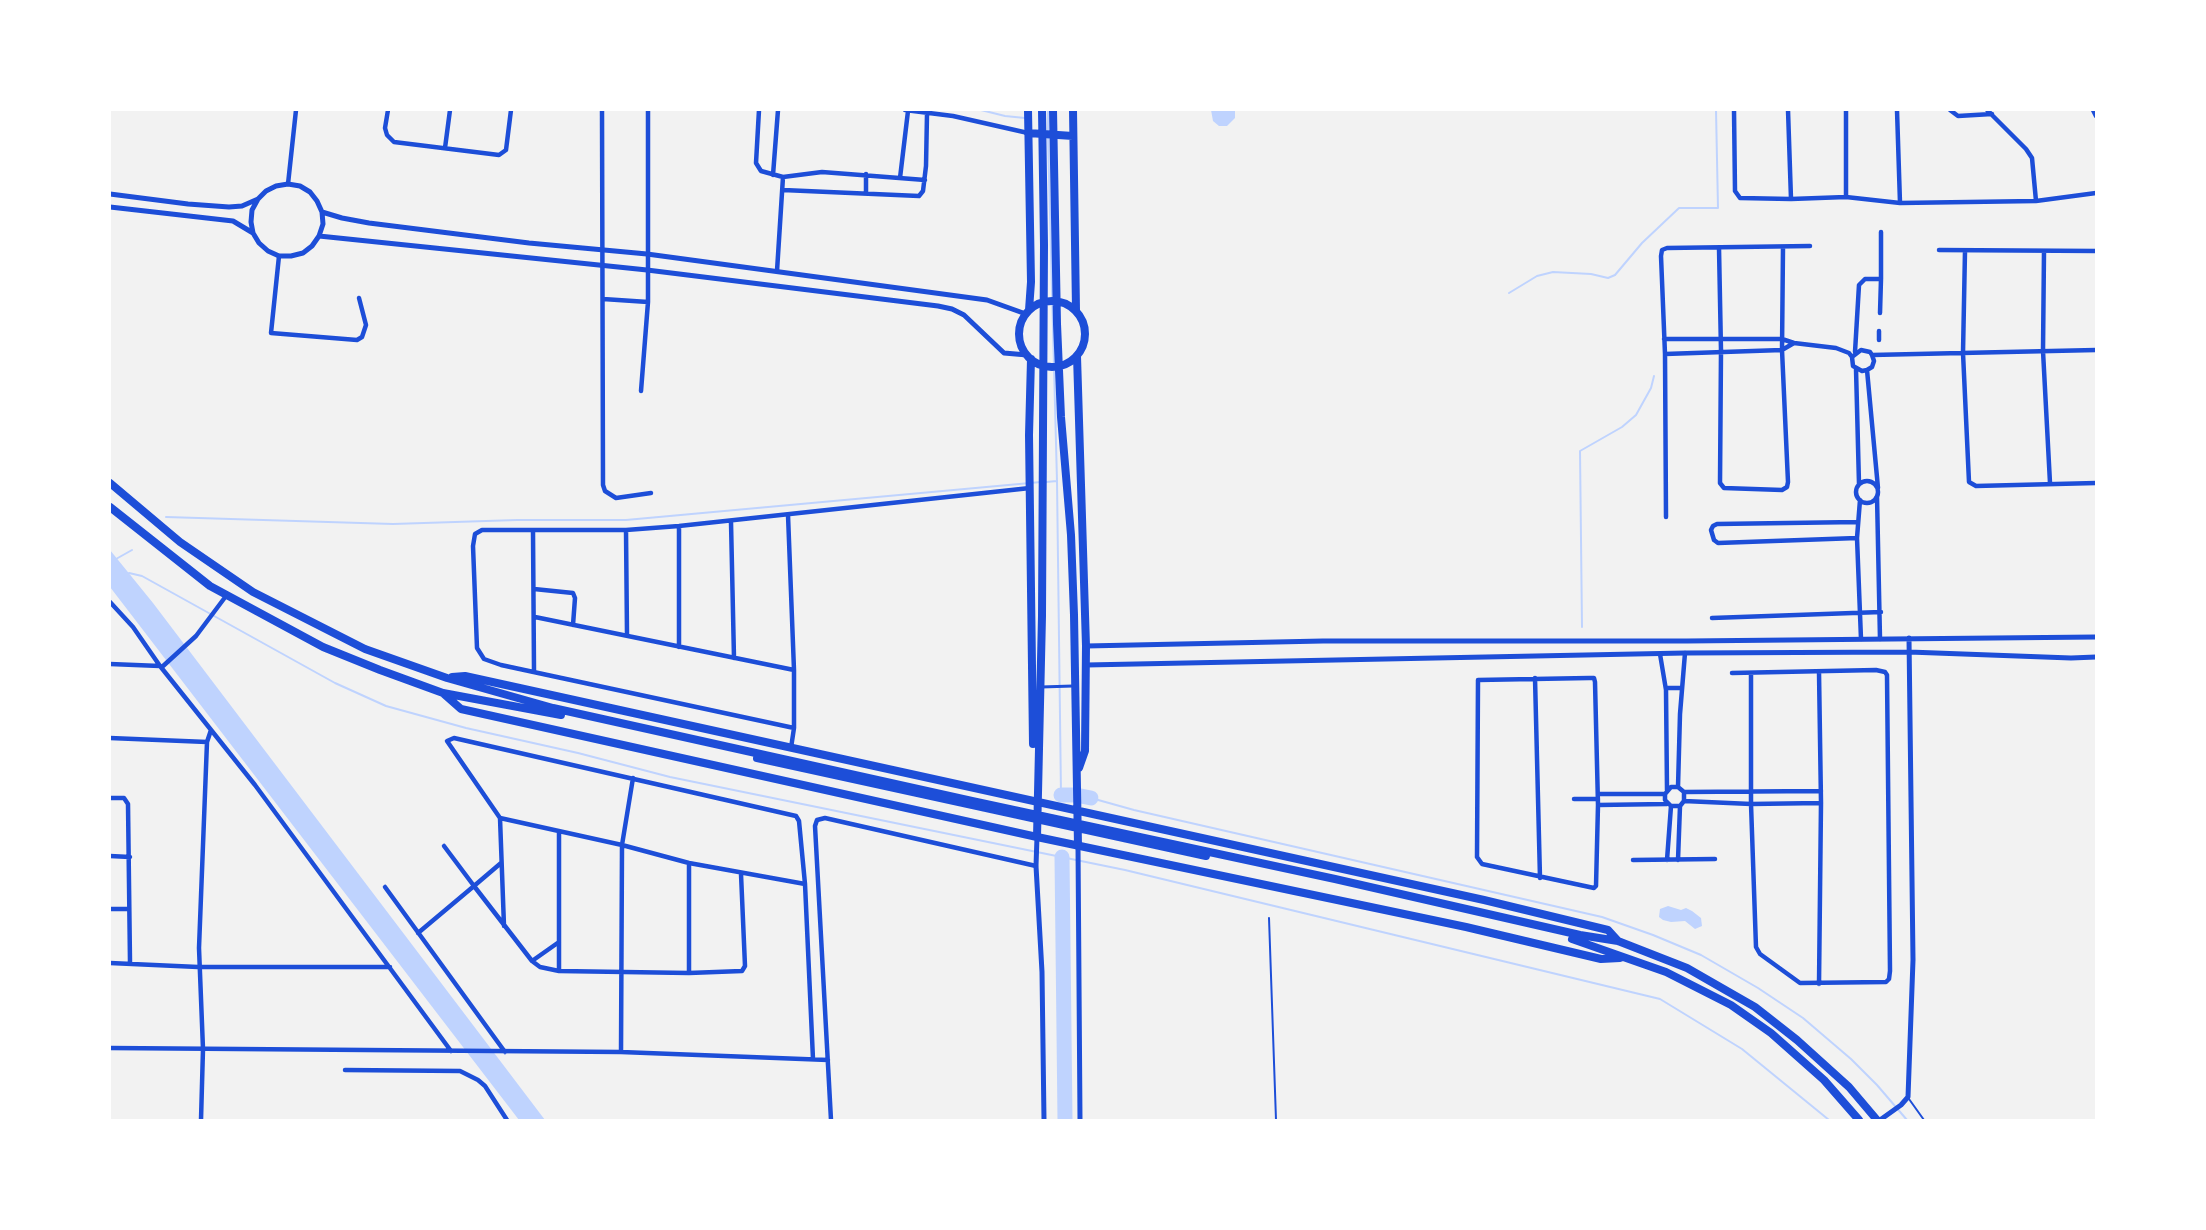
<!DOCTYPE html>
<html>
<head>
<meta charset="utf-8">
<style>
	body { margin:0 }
	#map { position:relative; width:2206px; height:1230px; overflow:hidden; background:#f2f2f2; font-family:"Roboto Serif",serif }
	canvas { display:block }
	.frame { position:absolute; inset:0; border:111px solid #fff; pointer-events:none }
</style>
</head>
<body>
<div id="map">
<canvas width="2206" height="1230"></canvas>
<div class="frame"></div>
</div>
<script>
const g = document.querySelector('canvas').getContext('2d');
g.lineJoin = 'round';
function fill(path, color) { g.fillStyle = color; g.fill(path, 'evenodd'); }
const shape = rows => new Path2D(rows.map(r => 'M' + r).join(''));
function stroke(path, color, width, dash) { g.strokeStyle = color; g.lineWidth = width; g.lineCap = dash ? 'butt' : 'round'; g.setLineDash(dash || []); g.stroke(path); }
fill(shape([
	[1211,110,1235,110,1235,118,1227,126,1219,126,1213,121],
	[110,550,153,603,545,1120,519,1120,110,587],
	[1668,906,1681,910,1686,908,1692,911,1701,918,1702,926,1695,929,1685,921,1671,922,1663,920,1659,917,1660,909]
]), '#bfd3fe');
stroke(shape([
	[981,110,1005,116,1025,118],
	[1048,110,1048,132],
	[1048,138,1057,481,1061,795],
	[1509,293,1537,276,1553,272,1591,274,1608,278,1615,275,1642,243,1679,208,1718,208,1716,110],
	[1046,482,1057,481],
	[166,517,393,524,517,520,626,520,1041,482],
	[116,559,132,550],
	[129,573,142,576,335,683,386,706,466,728,578,753,670,777,1125,870,1660,999,1742,1049,1829,1120],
	[1582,627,1580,451,1622,427,1636,415,1651,388,1654,376],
	[1091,798,1134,810,1602,917,1653,935,1701,955,1758,988,1803,1018,1851,1059,1877,1085,1907,1120]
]), '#bfd3fe', 2);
stroke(shape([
	[1061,795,1076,795,1091,798],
	[1062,857,1065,1120]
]), '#bfd3fe', 15);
stroke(shape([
	[1269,918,1276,1120],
	[1909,1099,1924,1120]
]), '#1d4ed8', 2);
stroke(shape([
	[1041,687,1073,686]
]), '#1d4ed8', 3);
stroke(shape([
	[388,110,385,128,387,135,394,142,499,155,506,150,511,110],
	[602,110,603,485,605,491,616,498,651,493],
	[759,110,756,163,761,171,783,177,822,172,925,180],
	[905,110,953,116,1028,133],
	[1734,110,1735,191,1740,198,1791,199,1846,197,1900,203,2036,201,2096,193],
	[1788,110,1791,199],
	[1846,110,1846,197],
	[1897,110,1900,203],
	[1950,110,1958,116,1992,114],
	[1987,110,2026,149,2032,158,2036,201],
	[2093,110,2096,116],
	[445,148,450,110],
	[773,175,778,110],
	[900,178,908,111],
	[288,184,296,110],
	[783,190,919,196,923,191,926,166,927,114],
	[866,193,866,174],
	[1719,248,1721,351,1720,483,1724,488,1782,490,1787,487,1788,482,1782,350,1783,247],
	[1939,250,2096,251],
	[1965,251,1963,353,1969,482,1976,486,2096,483],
	[2044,251,2043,351,2050,483],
	[279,256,271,333,357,340,362,337,366,325,359,298],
	[777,271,783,177],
	[603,299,648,302],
	[1880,313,1881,279],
	[1664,339,1782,339,1794,343,1836,348,1849,353,1852,357],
	[1879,340,1879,331],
	[1855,352,1859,285,1865,279,1881,279,1881,232],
	[1665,354,1782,350,1794,343],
	[1872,355,1874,361,1872,367,1867,370,1862,371,1853,366,1852,357,1861,350,1870,352,1872,355,2096,350],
	[1856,369,1859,484],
	[1867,370,1878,488],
	[641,391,648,302,648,110],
	'1856 492a11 11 0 1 1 22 0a11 11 0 1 1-22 0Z',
	[1877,496,1880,639],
	[1860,500,1857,538,1861,639],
	[788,515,794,670,794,728,791,748],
	[1666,517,1665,354,1661,256,1662,250,1667,248,1810,246],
	[731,522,734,658],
	[679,526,679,647],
	[626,530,627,635],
	[533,531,534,671],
	[1857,538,1718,543,1714,540,1711,530,1713,526,1717,524,1858,522],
	[534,589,573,593,575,598,573,625],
	[110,602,133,627,160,666,255,785,451,1051],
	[535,617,794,670],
	[1712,618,1881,612],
	[1660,654,1666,690,1667,790],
	[110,664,160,666],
	[162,667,196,636,226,596],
	[1819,672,1821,803,1819,984],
	[1732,673,1876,670,1885,672,1887,675,1890,971,1889,979,1886,982,1800,983,1760,954,1756,947,1751,804,1751,673],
	[1535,678,1540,878],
	[1589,678,1594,678,1595,682,1598,805,1596,886,1594,888,1482,864,1477,857,1478,680,1589,678],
	[1666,688,1682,688],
	[794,728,501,665,484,659,477,648,473,546,475,534,482,530,626,530,679,526,1030,488],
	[110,738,207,742],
	[1678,787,1680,714,1685,653],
	[1684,792,1821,791],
	[1598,794,1665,794],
	[110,798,124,798,128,804,130,962],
	[1574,799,1598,799],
	[1684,801,1751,804,1821,803],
	[1598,805,1667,804],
	[500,818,504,926],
	[110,856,130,857],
	[1633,860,1715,859],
	[1667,860,1671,806,1665,800,1665,794,1671,787,1678,787,1684,792,1684,801,1680,806,1671,806],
	[1678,860,1680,806],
	[501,863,474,886,532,961,540,967,559,971,689,973,742,971,745,966,741,874],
	[805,884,689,863,622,845,500,818,447,741,454,738,796,816,799,821,805,884,813,1059],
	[385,887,505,1052],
	[110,909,129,909],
	[418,933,474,886,444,846],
	[532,961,559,942],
	[110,963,198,967,390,967],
	[559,971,559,831],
	[689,973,689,863],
	[110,1048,621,1052,828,1060],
	[621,1052,622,845,633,778],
	[345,1070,460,1071,478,1080,485,1086,507,1120],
	[201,1120,203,1049,199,948,207,742,211,730],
	[831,1120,815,826,817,820,825,818,1036,866]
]), '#1d4ed8', 4.5);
stroke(shape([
	[110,194,188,204,229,207,242,206,258,199],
	[110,207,233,221,253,233,259,243,268,251,279,256,291,256,303,253,312,246,319,236,323,224,322,212,317,201,310,192,300,186,288,184,276,186,266,191,258,199,252,210,251,222,253,233],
	[322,212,342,218,369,223,529,243,647,254,987,300,1026,314],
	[319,236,647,270,938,306,952,309,964,315,1004,353,1027,355],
	[1086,646,1323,641,1687,641,2096,637],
	[1086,665,1685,653,1909,652,2071,658,2096,657],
	[1037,837,1036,866,1042,972,1044,1120],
	[1078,846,1080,1120],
	[1880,1120,1901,1105,1908,1097,1913,960,1909,638]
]), '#1d4ed8', 5);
stroke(shape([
	[1028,110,1031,282,1029,310],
	[1053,110,1057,324,1061,417,1071,535,1074,615,1078,846],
	[1073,110,1076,310],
	[1028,133,1073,136],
	'1019 334a33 33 0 1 1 66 0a33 33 0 1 1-66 0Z',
	[1077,356,1086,646,1085,751,1079,768],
	[1031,359,1029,435,1033,744],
	[110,483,180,542,253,592,365,649,447,678,553,708,972,801,1335,879,1580,935,1618,941,1687,968,1755,1007,1797,1040,1849,1087,1877,1120],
	[110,507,210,586,323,647,380,670,443,693,561,715],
	[452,677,465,676,1484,900,1608,930,1618,941],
	[444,694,461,709,1037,837,1466,927,1601,959,1620,958],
	[757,758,1206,856],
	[1037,837,1042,616,1044,245,1042,110],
	[1572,939,1666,972,1731,1005,1771,1033,1824,1080,1859,1120]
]), '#1d4ed8', 8);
</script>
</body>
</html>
